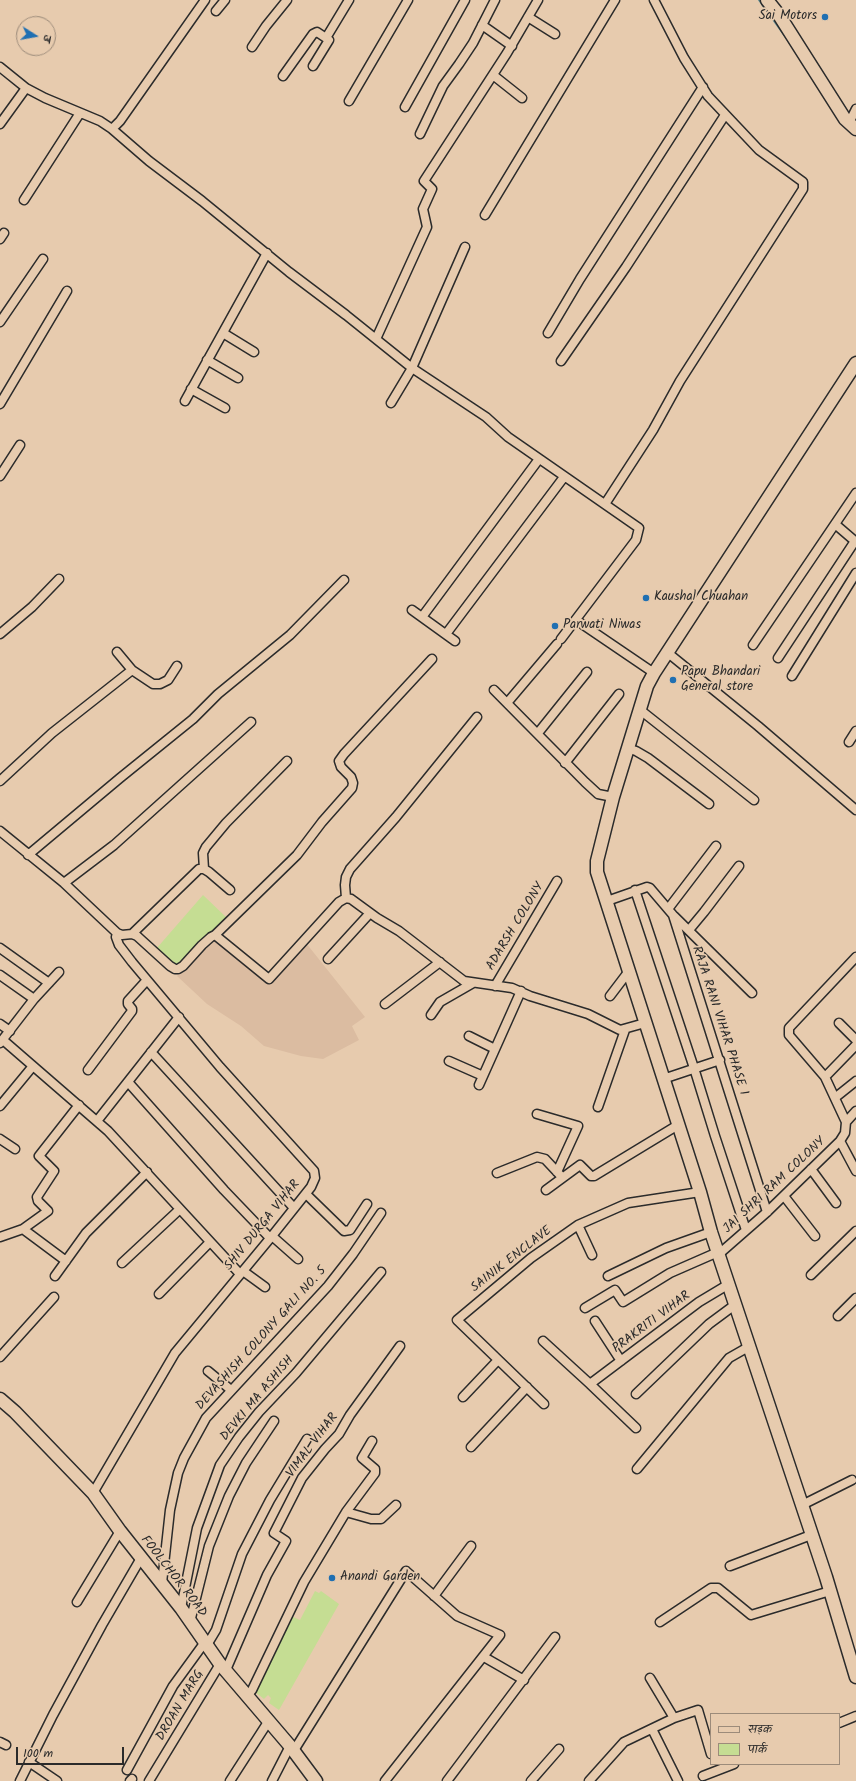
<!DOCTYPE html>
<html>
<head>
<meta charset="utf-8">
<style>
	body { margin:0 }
	#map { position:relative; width:856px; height:1781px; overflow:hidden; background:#e7cbae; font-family:Kalam,"Playpen Sans Deva",sans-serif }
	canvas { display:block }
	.legend { position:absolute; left:710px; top:1713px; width:130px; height:52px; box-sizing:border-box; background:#e7cbae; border:1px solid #9c8b7a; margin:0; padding:5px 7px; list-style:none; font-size:12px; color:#2b2b2b }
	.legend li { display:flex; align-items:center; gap:8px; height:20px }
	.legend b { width:20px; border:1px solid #9c8b7a }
	.north { position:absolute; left:16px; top:16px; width:40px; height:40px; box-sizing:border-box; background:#e7cbae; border:1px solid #9c8b7a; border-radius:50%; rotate:101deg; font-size:11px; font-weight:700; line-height:16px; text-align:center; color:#2b2b2b }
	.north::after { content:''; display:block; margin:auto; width:14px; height:18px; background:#1f6fb2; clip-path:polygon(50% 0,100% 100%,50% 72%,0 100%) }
	.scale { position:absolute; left:16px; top:1747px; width:108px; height:18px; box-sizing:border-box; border:2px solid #2b2b2b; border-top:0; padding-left:5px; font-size:12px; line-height:14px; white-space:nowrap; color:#2b2b2b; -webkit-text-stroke:3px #e7cbae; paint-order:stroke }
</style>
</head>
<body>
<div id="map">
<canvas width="856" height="1781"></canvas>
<ul class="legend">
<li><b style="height:5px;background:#e7cbae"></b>सड़क</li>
<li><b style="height:11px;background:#c5dd93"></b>पार्क</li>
</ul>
<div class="north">उ</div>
<div class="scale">100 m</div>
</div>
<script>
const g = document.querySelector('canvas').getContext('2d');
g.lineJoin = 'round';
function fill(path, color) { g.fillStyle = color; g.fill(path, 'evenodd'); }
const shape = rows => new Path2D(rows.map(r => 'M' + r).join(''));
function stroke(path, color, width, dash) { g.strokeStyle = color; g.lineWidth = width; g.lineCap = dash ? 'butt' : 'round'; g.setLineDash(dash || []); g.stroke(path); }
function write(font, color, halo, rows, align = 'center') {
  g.font = font + ' Kalam,sans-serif'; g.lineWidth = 3.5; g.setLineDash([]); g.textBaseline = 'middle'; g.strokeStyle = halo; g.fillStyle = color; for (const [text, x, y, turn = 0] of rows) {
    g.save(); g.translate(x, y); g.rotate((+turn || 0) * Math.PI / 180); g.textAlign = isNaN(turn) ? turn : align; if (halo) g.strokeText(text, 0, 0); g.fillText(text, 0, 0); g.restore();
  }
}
fill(shape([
	[218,940,271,984,306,943,365,1017,352,1026,359,1040,323,1059,301,1056,264,1046,241,1026,207,1004,177,976,211,941]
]), '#dbbca1');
fill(shape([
	[203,895,227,918,217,930,206,935,181,965,171,963,156,949],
	[315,1591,319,1593,321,1591,339,1604,279,1710,269,1703,271,1698,268,1695,264,1699,255,1692,291,1616,300,1620]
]), '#c5dd93');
stroke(shape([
	[759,0,792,46]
]), '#5f8f95', 2);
const street = shape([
	[216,11,225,0],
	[528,17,555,34],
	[482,25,512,46],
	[326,38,349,0],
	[252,47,266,26,287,0],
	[0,67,26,88,45,98,100,121,112,129,149,161,202,201,289,272,346,315,412,368,486,417,508,437,639,528,636,540,561,639],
	[493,75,522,98],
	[283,76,313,34,317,32,329,40,313,66],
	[349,101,408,0],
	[405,107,465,0],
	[849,123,856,109],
	[0,124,26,88],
	[112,129,120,121,205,0],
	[420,134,443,86,459,64,473,43,495,0],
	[24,200,80,113],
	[485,215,615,0],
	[0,239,4,233],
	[0,322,43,259],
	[223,333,254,352],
	[548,333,580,279,703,87],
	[376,339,427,227,423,209,432,189,424,181,507,53,538,0],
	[207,360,238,378],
	[561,361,626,267,725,115],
	[191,389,225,408],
	[185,401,267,253],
	[391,403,412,368,465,247],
	[0,404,67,291],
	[0,476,20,445],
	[605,504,653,430,680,381,803,189,803,182,759,150,708,96,684,58,654,0],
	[835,524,856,542],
	[412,610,455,641],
	[422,617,539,459],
	[576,620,654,673],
	[0,634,32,607,59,579],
	[446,634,564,477],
	[753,645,856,493],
	[117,652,132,670,153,684,160,684,168,680,177,666],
	[668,653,758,726,856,810],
	[778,658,855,541],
	[792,676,856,573],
	[494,690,585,782,598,794,613,797],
	[507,703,557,644],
	[639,709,754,800],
	[538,733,587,672],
	[849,742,856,731],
	[627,748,636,751,648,758,709,804],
	[565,763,619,694],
	[0,781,52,733,132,670],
	[0,831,64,883,117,933,122,935,132,934,137,936,170,966,175,969,178,969,183,966,202,945,211,937,215,935,269,979,339,902,346,898,351,899,377,918,399,931,464,981,512,988,530,996,588,1014,620,1030,645,1023],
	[28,855,120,778,193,719,218,694,290,635,344,580],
	[204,869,203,853,206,847,226,823,287,761],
	[64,883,114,845,251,722],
	[635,890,694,1068,715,1136,746,1230],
	[346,898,345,885,346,877,350,869,396,817,477,717],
	[607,901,647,887,650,888,673,915,767,1212],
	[668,909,716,846],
	[674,916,752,993],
	[689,930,704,912,739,866],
	[132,934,199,869,204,869,209,872,230,890],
	[215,935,297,855,322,822,352,788,353,783,351,777,341,767,339,761,344,754,432,659],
	[0,948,49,983],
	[328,959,370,913],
	[0,975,34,999],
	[495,986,557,881],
	[610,996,629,971],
	[385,1004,440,962],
	[431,1015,440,1002,473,983],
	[839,1023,856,1040],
	[0,1024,10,1031],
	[469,1036,495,1049],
	[3,1040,108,1131,240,1274],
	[0,1043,34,999,59,972],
	[151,1052,294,1208],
	[449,1061,483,1076],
	[88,1070,132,1011,132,1009,128,1004,128,1001,147,980],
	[825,1077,789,1035,789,1028,856,957],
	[663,1079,720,1060],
	[128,1082,224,1190,270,1238],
	[479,1085,521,991],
	[836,1097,856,1081],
	[0,1106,33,1066],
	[598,1107,625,1030],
	[537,1114,578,1126,557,1172],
	[97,1121,179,1017],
	[846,1122,856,1111],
	[0,1139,15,1149],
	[840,1141,845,1133,846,1122,825,1077,856,1045],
	[811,1169,836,1203],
	[497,1173,537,1157,545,1159,560,1175],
	[546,1190,580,1165,591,1176,594,1176,678,1125],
	[306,1194,344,1231,350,1230,367,1204],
	[784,1196,815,1236],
	[578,1225,592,1255],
	[23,1229,66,1261],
	[272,1236,298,1259],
	[0,1237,23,1229,48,1211,38,1201,37,1197,54,1171,39,1156,79,1105],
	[719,1254,767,1212,840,1141,856,1171],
	[122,1263,180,1209],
	[243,1271,265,1287],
	[811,1275,856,1231],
	[55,1276,86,1233,147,1172],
	[608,1276,666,1248,711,1232],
	[159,1294,210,1242],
	[585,1308,615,1290,623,1302,670,1273,718,1252],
	[838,1316,856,1298],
	[595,1321,621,1361],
	[543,1341,590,1384,636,1428],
	[0,1357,54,1297],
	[208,1371,231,1390],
	[590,1384,699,1302,729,1284],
	[636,1394,709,1324,736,1304],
	[463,1397,498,1360],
	[544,1404,457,1320,531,1258,578,1225,628,1203,700,1192],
	[471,1447,527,1387],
	[637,1469,729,1358,750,1346],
	[93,1493,175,1353,272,1236,311,1187,315,1178,314,1171,220,1067,132,962,119,945,116,937,117,933],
	[802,1505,852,1480],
	[346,1512,371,1519,381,1519,396,1505],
	[730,1566,811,1535],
	[162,1583,170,1510,178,1473,184,1458,206,1418,328,1286,353,1254,381,1213],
	[434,1596,471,1546],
	[77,1602,120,1531],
	[181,1608,197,1528,220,1465,239,1437,259,1412,296,1373,381,1272],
	[190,1622,209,1546,229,1496,246,1463,274,1421],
	[660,1622,711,1588,718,1588,751,1615,830,1591],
	[207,1645,216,1630,242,1554,270,1500,307,1439],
	[484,1657,524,1680],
	[226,1670,267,1575,286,1541,274,1533,302,1478,325,1449,339,1434,350,1415,400,1346],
	[247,1696,252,1690,304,1582,346,1512,375,1473,375,1469,362,1458,372,1441],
	[674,1718,698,1710,711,1754],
	[839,1723,856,1716],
	[652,1729,678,1781],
	[0,1742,6,1745],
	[293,1752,406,1571,457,1616,500,1635,385,1781],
	[29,1762,57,1781],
	[127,1770,173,1686,205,1642],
	[703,1776,734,1764],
	[20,1781,53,1715,102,1625,141,1558],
	[130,1781,132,1779],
	[149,1781,220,1664],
	[230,1781,268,1722],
	[272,1781,290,1746],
	[447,1781,555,1637],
	[531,1781,559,1749],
	[589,1781,624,1742,674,1718,650,1678]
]);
const secondary = shape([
	[767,0,779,15,845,119,856,129],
	[856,363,654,673,647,686,613,797,597,861,597,872,700,1192,711,1232,826,1577,856,1677],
	[0,1399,15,1412,93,1493,120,1531,181,1608,220,1664,290,1746,316,1781]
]);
stroke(street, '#2b2b2b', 11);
stroke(secondary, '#2b2b2b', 15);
stroke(street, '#e7cbae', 8);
stroke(secondary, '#e7cbae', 12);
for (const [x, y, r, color] of [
	[825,17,4,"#1f6fb2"],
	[646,598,4,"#1f6fb2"],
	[555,626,4,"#1f6fb2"],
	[673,680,4,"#1f6fb2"],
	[332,1578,4,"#1f6fb2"]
]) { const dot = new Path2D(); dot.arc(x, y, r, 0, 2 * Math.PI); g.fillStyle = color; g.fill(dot); stroke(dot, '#e7cbae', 1.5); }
write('13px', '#2b2b2b', '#e7cbae', [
	["Sai Motors",817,17,"right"],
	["Kaushal Chuahan",654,598],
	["Parwati Niwas",563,626],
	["Papu Bhandari",681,673],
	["General store",681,688],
	["Anandi Garden",340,1578]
], 'left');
write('13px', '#2b2b2b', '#e7cbae', [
	["ADARSH COLONY",516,927,-59],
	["RAJA RANI VIHAR PHASE 1",719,1021,72],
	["JAI SHRI RAM COLONY",775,1186,-43],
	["SHIV DURGA VIHAR",263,1226,-51],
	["SAINIK ENCLAVE",512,1260,-38],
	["PRAKRITI VIHAR",652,1323,-37],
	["DEVASHISH COLONY GALI NO. 5",262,1339,-48],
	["DEVKI MA ASHISH",258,1399,-50],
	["VIMAL VIHAR",313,1446,-53],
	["FOOLCHOR ROAD",173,1577,52],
	["DROAN MARG",181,1706,-59]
]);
</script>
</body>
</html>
